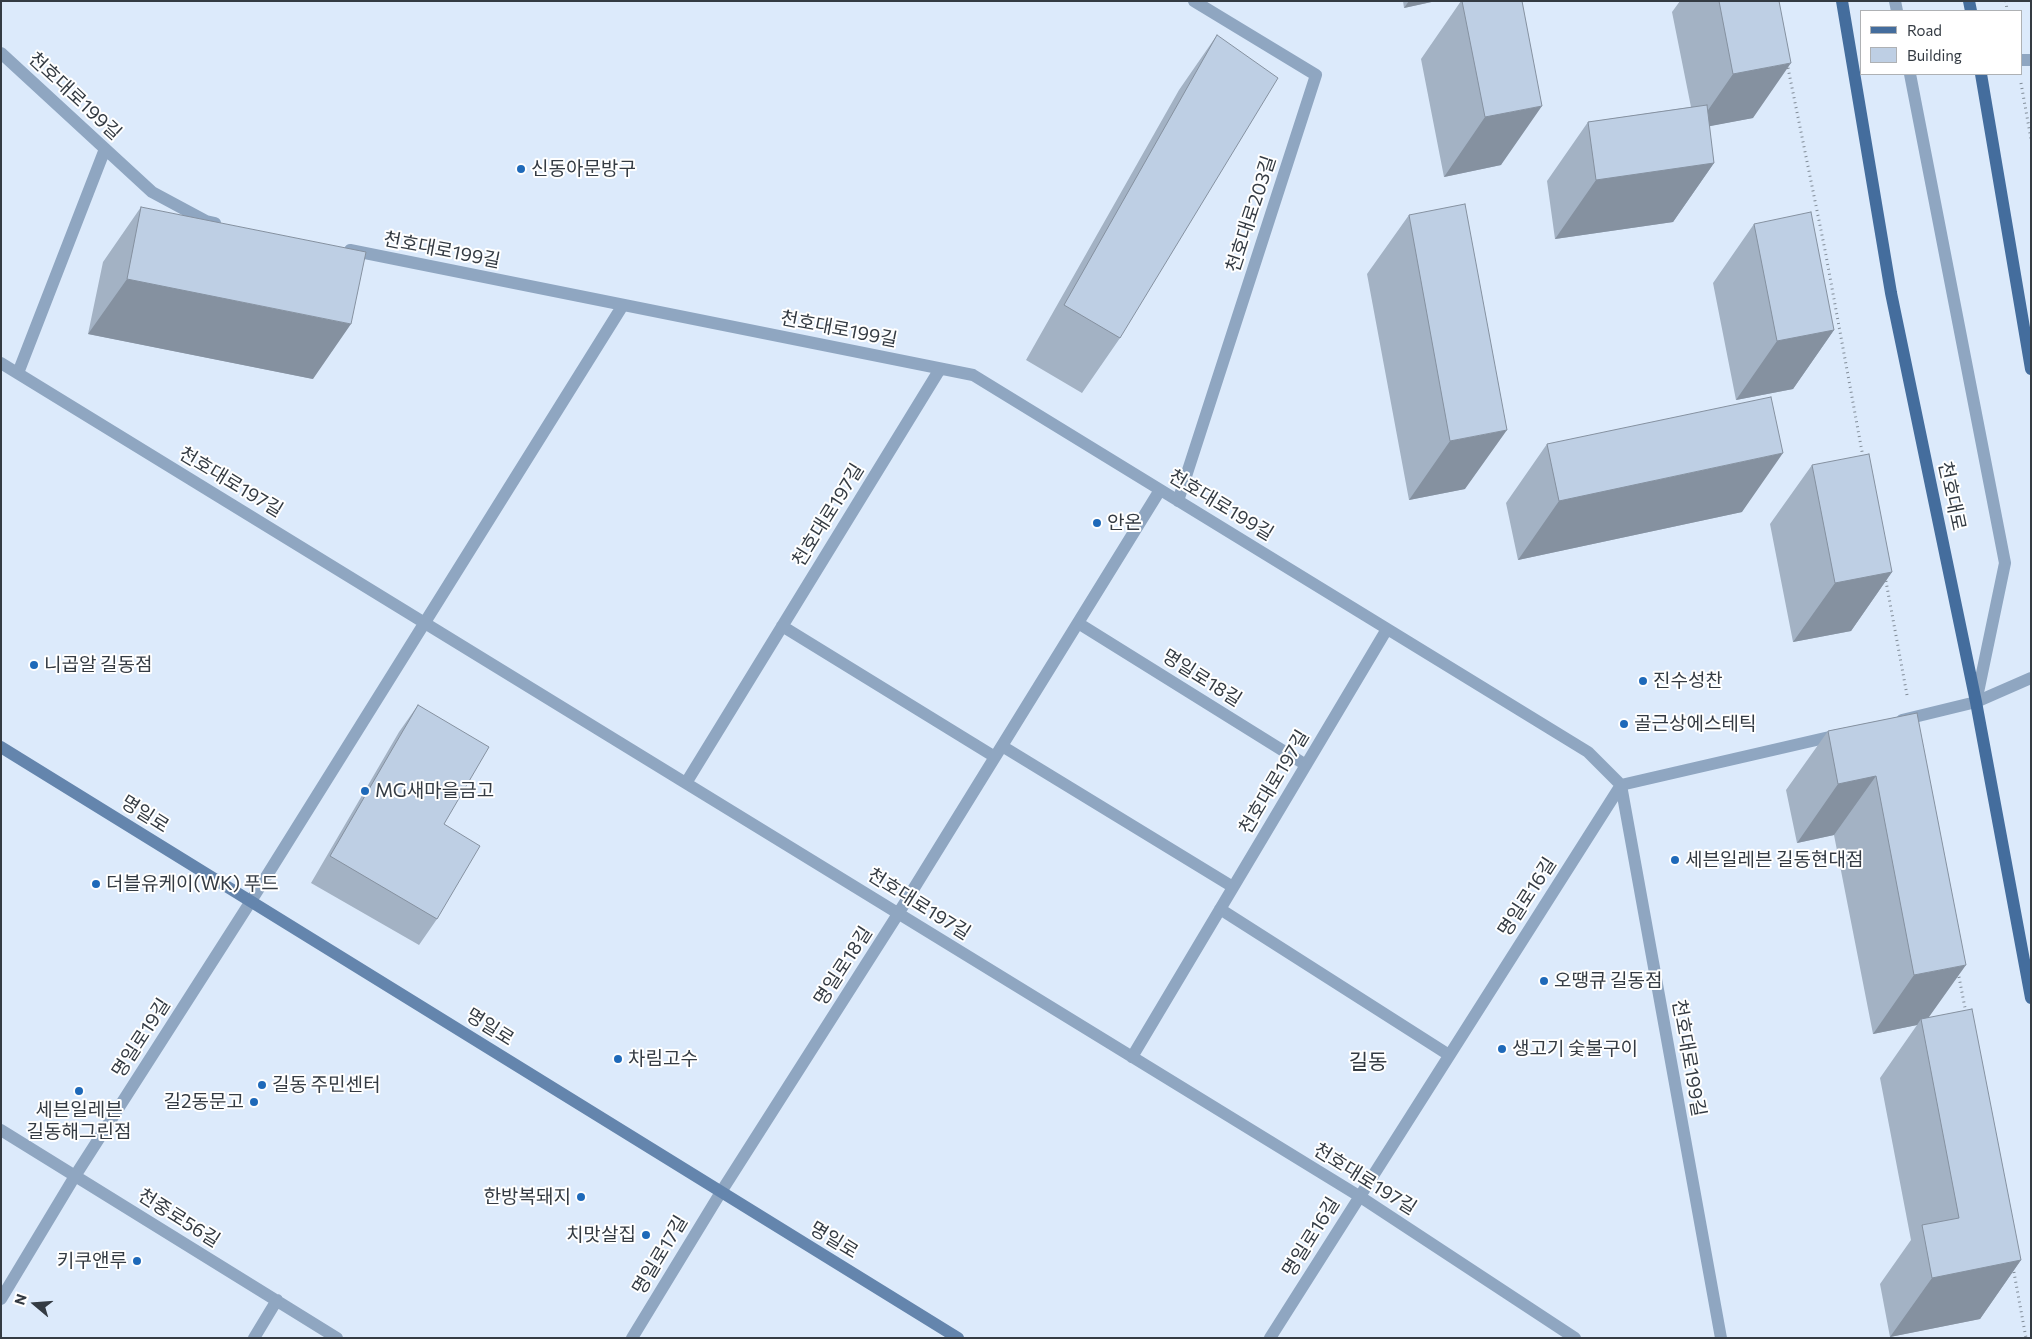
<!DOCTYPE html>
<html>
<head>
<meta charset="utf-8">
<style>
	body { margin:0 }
	#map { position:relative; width:2032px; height:1339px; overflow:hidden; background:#dceafb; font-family:Commissioner,sans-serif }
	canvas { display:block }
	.frame { position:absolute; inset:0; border:2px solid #343b43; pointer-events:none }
	.legend { position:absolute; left:1860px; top:10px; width:162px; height:65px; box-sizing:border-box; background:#fff; border:1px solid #aeb1b4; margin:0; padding:6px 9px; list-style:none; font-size:15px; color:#343b43 }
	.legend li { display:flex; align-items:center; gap:10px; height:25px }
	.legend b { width:25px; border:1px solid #aeb1b4 }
	.north { position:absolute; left:10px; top:1279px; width:50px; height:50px; -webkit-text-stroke:4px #fff; paint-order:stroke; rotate:288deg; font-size:14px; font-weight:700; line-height:20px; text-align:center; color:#343b43 }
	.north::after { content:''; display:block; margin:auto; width:18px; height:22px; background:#343b43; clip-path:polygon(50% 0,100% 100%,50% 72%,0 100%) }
</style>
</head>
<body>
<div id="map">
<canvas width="2032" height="1339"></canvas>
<div class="frame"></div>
<ul class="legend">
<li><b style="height:6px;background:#446d9d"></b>Road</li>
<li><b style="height:14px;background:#becfe4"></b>Building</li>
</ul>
<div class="north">N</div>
</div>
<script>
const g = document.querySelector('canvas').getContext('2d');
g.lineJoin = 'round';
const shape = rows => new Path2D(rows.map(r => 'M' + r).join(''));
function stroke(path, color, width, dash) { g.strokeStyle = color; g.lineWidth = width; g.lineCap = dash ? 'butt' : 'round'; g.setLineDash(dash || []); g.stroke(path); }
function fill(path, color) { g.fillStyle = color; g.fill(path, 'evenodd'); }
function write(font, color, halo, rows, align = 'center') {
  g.font = font + ' Commissioner,"Noto Sans KR",sans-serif'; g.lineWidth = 4; g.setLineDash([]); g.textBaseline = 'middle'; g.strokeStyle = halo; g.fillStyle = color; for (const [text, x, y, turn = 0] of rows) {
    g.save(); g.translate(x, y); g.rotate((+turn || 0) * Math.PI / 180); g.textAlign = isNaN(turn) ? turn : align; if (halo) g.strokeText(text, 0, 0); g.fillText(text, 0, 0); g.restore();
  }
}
stroke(shape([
	[2006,1,2007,11],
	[1787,63,1825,250,1863,457],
	[2021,83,2031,139],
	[1885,576,1907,695],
	[1958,972,1966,1013],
	[2013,1267,2026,1338]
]), '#828d99', 3, [1, 4]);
stroke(shape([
	[1895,1,1897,11],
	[1910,74,2005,563,1976,702]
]), '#8fa6c1', 12);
stroke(shape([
	[1,53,152,192,206,221,215,223],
	[2021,60,2031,60],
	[350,250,973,375,1588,752,1621,785,1721,1338],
	[1,363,1359,1196,1575,1338],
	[18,373,105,149],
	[1178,501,1316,75,1194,1],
	[1078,623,1306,765],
	[782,626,995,757],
	[1902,720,1976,702,2031,678],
	[1002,746,1233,887],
	[686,783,940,369],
	[1220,909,1449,1055],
	[1132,1057,1387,629],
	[1,1130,337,1338],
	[1,1299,75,1176,251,901,623,305],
	[254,1338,277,1300],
	[632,1338,721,1192,898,914,1160,490],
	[1270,1338,1621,785,1838,735]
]), '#8fa6c1', 12);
stroke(shape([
	[1,747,958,1338]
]), '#6485ad', 12);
stroke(shape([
	[1842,1,1891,293,1976,702,2031,998],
	[1969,1,1971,11],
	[1981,74,2031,369]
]), '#446d9d', 12);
fill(shape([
	[1403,1,1436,1,1404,8],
	[1461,1,1522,1,1501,165,1444,177,1421,59],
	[1680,1,1779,1,1753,118,1709,126,1714,163,1673,222,1555,239,1547,181,1588,122,1691,107,1672,12],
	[1217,35,1120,338,1082,393,1026,360,1179,90],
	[141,207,313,379,88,334,103,262],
	[1409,215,1465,489,1409,500,1367,274],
	[1754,224,1834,330,1793,389,1736,400,1713,283],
	[1547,444,1742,512,1518,560,1506,503],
	[1812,465,1892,572,1851,631,1793,642,1770,524],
	[418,705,444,824,437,919,419,945,311,883,399,732],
	[1917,713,1928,1018,2021,1260,1980,1319,1890,1337,1880,1284,1911,1240,1880,1078,1917,1025,1873,1034,1834,835,1797,843,1786,790,1828,731]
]), '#a3b2c4');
fill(shape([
	[1409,1,1436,1,1404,8],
	[1791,63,1753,118,1695,129,1733,74],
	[1542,106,1501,165,1444,177,1485,117],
	[1714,163,1673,222,1555,239,1596,180],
	[127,279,351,324,313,379,88,334],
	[1834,330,1793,389,1736,400,1777,341],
	[1507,430,1465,489,1409,500,1450,441],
	[1783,453,1742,512,1518,560,1559,501],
	[1892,572,1851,631,1793,642,1835,583],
	[1876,776,1834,835,1797,843,1838,784],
	[1966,965,1924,1024,1921,1019,1917,1025,1873,1034,1914,975],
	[2021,1260,1980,1319,1890,1337,1932,1278]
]), '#8591a0');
const building = shape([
	[1462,1,1522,1,1542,106,1485,117,1462,1],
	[1719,1,1779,1,1791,63,1733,74,1719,1],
	[1217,35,1278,78,1120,338,1064,305,1217,35],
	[1707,105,1714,163,1596,180,1588,122,1707,105],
	[1465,204,1507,430,1450,441,1409,215,1465,204],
	[141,207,366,252,351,324,127,279,141,207],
	[1811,212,1834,330,1777,341,1754,224,1811,212],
	[1771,397,1783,453,1559,501,1547,444,1771,397],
	[1869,454,1892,572,1835,583,1812,465,1869,454],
	[418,705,489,747,444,824,480,846,437,919,330,856,418,705],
	[1917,713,1966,965,1914,975,1876,776,1838,784,1828,731,1917,713],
	[1972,1009,2021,1260,1932,1278,1922,1225,1959,1218,1921,1019,1972,1009]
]);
fill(building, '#becfe4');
stroke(building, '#8591a0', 1);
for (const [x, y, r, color] of [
	[521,169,5,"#1e69b9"],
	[1097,523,5,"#1e69b9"],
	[34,665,5,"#1e69b9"],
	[1643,681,5,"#1e69b9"],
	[1624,724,5,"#1e69b9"],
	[365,791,5,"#1e69b9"],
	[1675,860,5,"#1e69b9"],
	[96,884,5,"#1e69b9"],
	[1544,981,5,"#1e69b9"],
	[1502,1049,5,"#1e69b9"],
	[618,1059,5,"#1e69b9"],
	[262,1085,5,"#1e69b9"],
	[79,1091,5,"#1e69b9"],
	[254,1102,5,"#1e69b9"],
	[581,1197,5,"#1e69b9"],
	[646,1235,5,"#1e69b9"],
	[137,1261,5,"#1e69b9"]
]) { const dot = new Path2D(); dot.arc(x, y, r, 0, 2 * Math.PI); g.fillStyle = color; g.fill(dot); stroke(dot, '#fff', 2); }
write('19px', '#343b43', '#fff', [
	["천호대로199길",75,96,43],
	["천호대로203길",1251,214,-72],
	["천호대로199길",442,250,11],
	["천호대로199길",839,329,11],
	["천호대로197길",231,482,31],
	["천호대로",1952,496,78],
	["천호대로199길",1221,505,31],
	["천호대로197길",828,515,-58],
	["명일로18길",1202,678,32],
	["천호대로197길",1274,782,-59],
	["명일로",145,814,32],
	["명일로16길",1527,897,-57],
	["천호대로197길",919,904,32],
	["명일로18길",843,966,-57],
	["명일로",490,1027,32],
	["명일로19길",141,1038,-57],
	["천호대로199길",1689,1058,80],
	["천호대로197길",1365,1179,32],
	["천중로56길",179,1218,32],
	["명일로16길",1311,1237,-58],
	["명일로",834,1240,31],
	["명일로17길",660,1255,-59]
]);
write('19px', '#343b43', '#fff', [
	["신동아문방구",531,169],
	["안온",1107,523],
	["니곱알 길동점",44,665],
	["진수성찬",1653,681],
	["골근상에스테틱",1634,724],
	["MG새마을금고",375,791],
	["세븐일레븐 길동현대점",1685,860],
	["더블유케이(WK) 푸드",106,884],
	["오땡큐 길동점",1554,981],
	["생고기 숯불구이",1512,1049],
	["차림고수",628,1059],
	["길동 주민센터",272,1085],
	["길2동문고",244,1102,"right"],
	["세븐일레븐",79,1110,"center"],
	["길동해그린점",79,1132,"center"],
	["한방복돼지",571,1197,"right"],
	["치맛살집",636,1235,"right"],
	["키쿠앤루",127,1261,"right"]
], 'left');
write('21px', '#343b43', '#fff', [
	["길동",1368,1062]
]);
</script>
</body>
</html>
